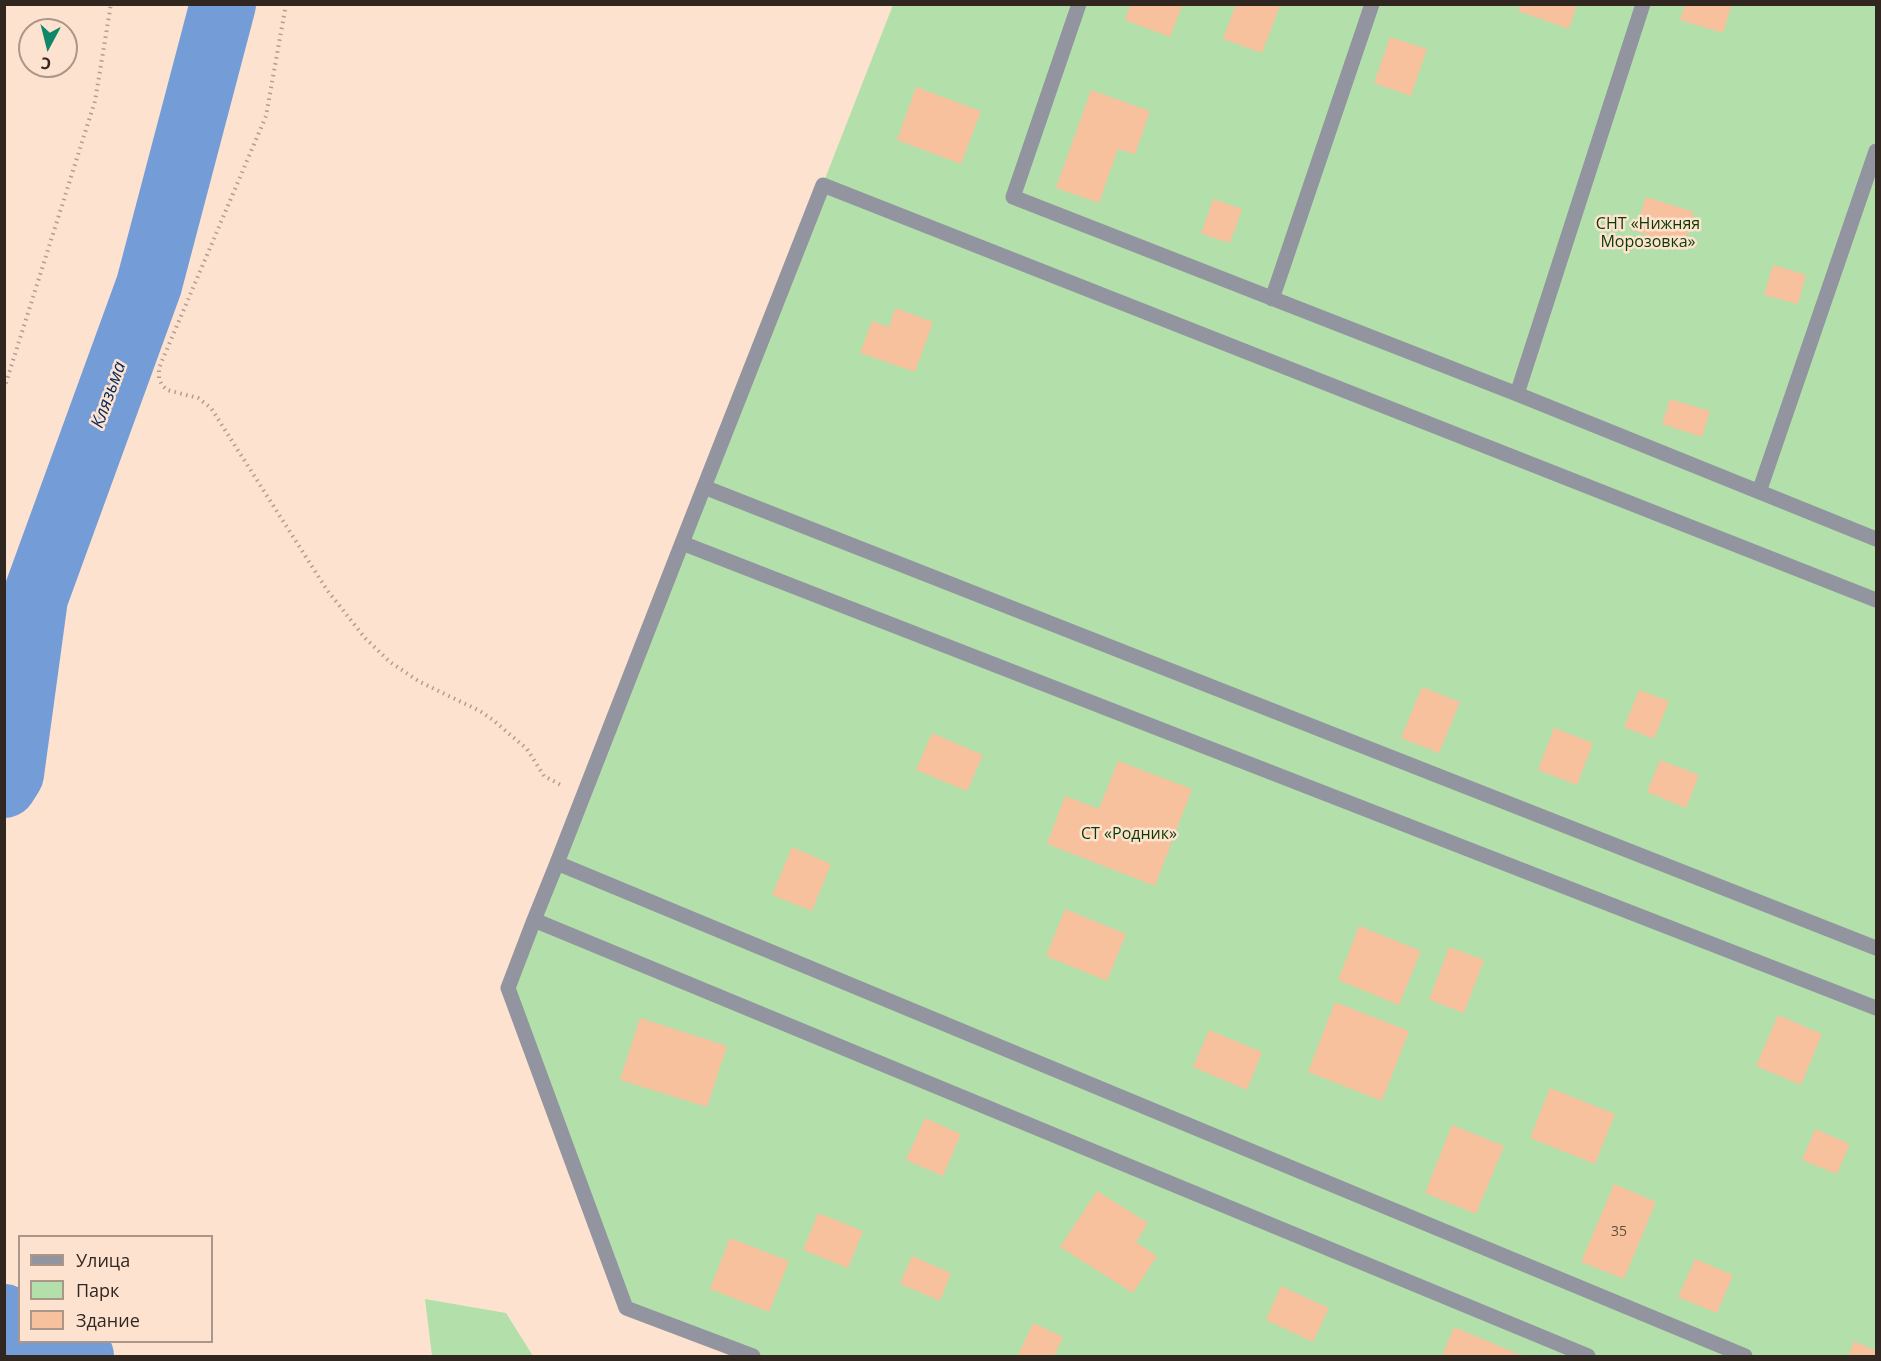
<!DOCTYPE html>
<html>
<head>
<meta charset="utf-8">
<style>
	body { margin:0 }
	#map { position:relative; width:1881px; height:1361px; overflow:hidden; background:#fde2d0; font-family:"Open Sans",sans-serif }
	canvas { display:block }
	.frame { position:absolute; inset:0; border:6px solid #312721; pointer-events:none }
	.legend { position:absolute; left:18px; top:1235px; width:195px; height:108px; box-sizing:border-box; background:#fde2d0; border:2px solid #ab978a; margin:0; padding:8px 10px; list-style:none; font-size:18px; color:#312721 }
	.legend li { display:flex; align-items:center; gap:12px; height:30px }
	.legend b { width:30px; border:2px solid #ab978a }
	.north { position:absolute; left:18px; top:18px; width:60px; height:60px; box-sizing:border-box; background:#fde2d0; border:2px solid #ab978a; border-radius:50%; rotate:187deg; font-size:16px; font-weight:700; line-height:24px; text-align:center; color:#312721 }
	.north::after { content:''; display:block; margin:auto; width:21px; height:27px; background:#0f886a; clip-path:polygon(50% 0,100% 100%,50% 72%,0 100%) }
</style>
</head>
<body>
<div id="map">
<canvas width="1881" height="1361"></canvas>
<div class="frame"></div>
<ul class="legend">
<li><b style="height:8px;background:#9294a0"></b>Улица</li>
<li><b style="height:16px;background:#b3e0aa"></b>Парк</li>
<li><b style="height:16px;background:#f6c19c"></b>Здание</li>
</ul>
<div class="north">С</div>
</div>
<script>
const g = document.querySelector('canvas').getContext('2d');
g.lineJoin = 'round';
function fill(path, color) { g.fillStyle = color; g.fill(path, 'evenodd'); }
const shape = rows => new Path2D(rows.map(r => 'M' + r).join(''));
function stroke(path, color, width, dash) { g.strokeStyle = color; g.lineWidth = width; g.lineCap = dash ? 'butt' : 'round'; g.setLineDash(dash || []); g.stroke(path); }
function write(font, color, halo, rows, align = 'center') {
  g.font = font + ' "Open Sans",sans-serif'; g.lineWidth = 5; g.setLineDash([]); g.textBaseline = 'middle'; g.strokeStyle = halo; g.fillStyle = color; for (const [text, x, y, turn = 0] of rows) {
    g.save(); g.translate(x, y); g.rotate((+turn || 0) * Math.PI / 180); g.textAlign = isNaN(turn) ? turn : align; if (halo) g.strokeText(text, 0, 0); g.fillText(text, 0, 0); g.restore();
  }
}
fill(shape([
	[893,5,1876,5,1876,1356,753,1356,626,1308,508,988],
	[425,1299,506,1313,533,1356,432,1356]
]), '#b3e0aa');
stroke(shape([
	[4,785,11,774,35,598,149,285,223,4],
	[4,1317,20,1325],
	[52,1342,81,1356]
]), '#749cd7', 66);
fill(shape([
	[1130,4,1183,4,1170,37,1125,20],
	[1236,4,1280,6,1262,53,1223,39],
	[1521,4,1577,4,1569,29,1518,11],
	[1685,4,1732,4,1723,33,1680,20],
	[1390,37,1427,49,1411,96,1374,83],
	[916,87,981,111,961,164,897,140],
	[1091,90,1150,111,1135,154,1118,149,1099,203,1056,188],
	[1646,197,1694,212,1683,247,1635,231],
	[1213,199,1242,209,1230,243,1201,234],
	[1773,265,1806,275,1798,304,1764,295],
	[895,308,933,322,915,372,860,353,872,321,889,327],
	[1670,399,1710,411,1702,437,1662,424],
	[1422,687,1460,702,1439,753,1401,738],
	[1639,690,1669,701,1654,739,1624,727],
	[1554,728,1593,743,1577,785,1538,770],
	[932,733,983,755,967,791,916,770],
	[1660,760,1699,775,1686,808,1647,792],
	[1118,761,1192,789,1155,886,1047,844,1065,796,1099,809],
	[792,847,831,864,812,911,772,895],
	[1065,909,1126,934,1107,981,1046,956],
	[1359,926,1421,951,1399,1005,1338,980],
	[1449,947,1484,960,1464,1013,1429,1000],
	[1335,1002,1409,1031,1382,1101,1308,1072],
	[1778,1015,1822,1034,1801,1085,1756,1066],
	[640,1018,727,1046,707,1107,620,1080],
	[1209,1030,1262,1052,1247,1090,1193,1067],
	[1550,1088,1615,1114,1595,1164,1530,1138],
	[925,1118,961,1134,943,1176,906,1160],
	[1452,1125,1504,1146,1476,1214,1425,1193],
	[1815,1129,1850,1144,1837,1174,1802,1160],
	[1614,1184,1656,1202,1624,1279,1581,1262],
	[1097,1191,1148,1223,1136,1242,1157,1256,1133,1293,1060,1247],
	[818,1213,863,1231,848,1268,803,1250],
	[730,1238,789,1261,769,1312,710,1289],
	[912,1256,951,1273,940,1301,900,1284],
	[1695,1259,1733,1275,1717,1313,1678,1297],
	[1281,1286,1329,1308,1313,1342,1266,1320],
	[1033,1323,1063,1337,1054,1356,1018,1355],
	[1454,1327,1523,1356,1442,1356],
	[1854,1341,1876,1351,1876,1356,1848,1356]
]), '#f6c19c');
stroke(shape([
	[286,4,266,116,159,368,159,379,162,385,167,390,198,398,211,408,327,590,365,638,390,662,420,682,480,711,493,720,527,749,544,776,561,785],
	[4,389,95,101,111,4]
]), '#b29d90', 4, [1.5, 4.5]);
stroke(shape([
	[1079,4,1013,197,1517,394,1876,539],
	[1272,299,1372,4],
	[1517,394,1643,4],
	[1759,492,1876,151],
	[682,543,704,487],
	[1876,600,823,185,704,487,1876,948],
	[534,920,557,863],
	[753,1356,626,1308,508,988,534,920,1588,1356],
	[1745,1356,557,863,682,543,1876,1008]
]), '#9294a0', 15);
write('14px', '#624e40', null, [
	["35",1619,1232]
]);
write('16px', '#0a3c00', '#fde2d0', [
	["СНТ «Нижняя",1648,224],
	["Морозовка»",1648,242],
	["СТ «Родник»",1129,834]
]);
write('italic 18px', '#032a5e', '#fde2d0', [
	["Клязьма",109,395,-70]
]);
</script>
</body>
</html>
